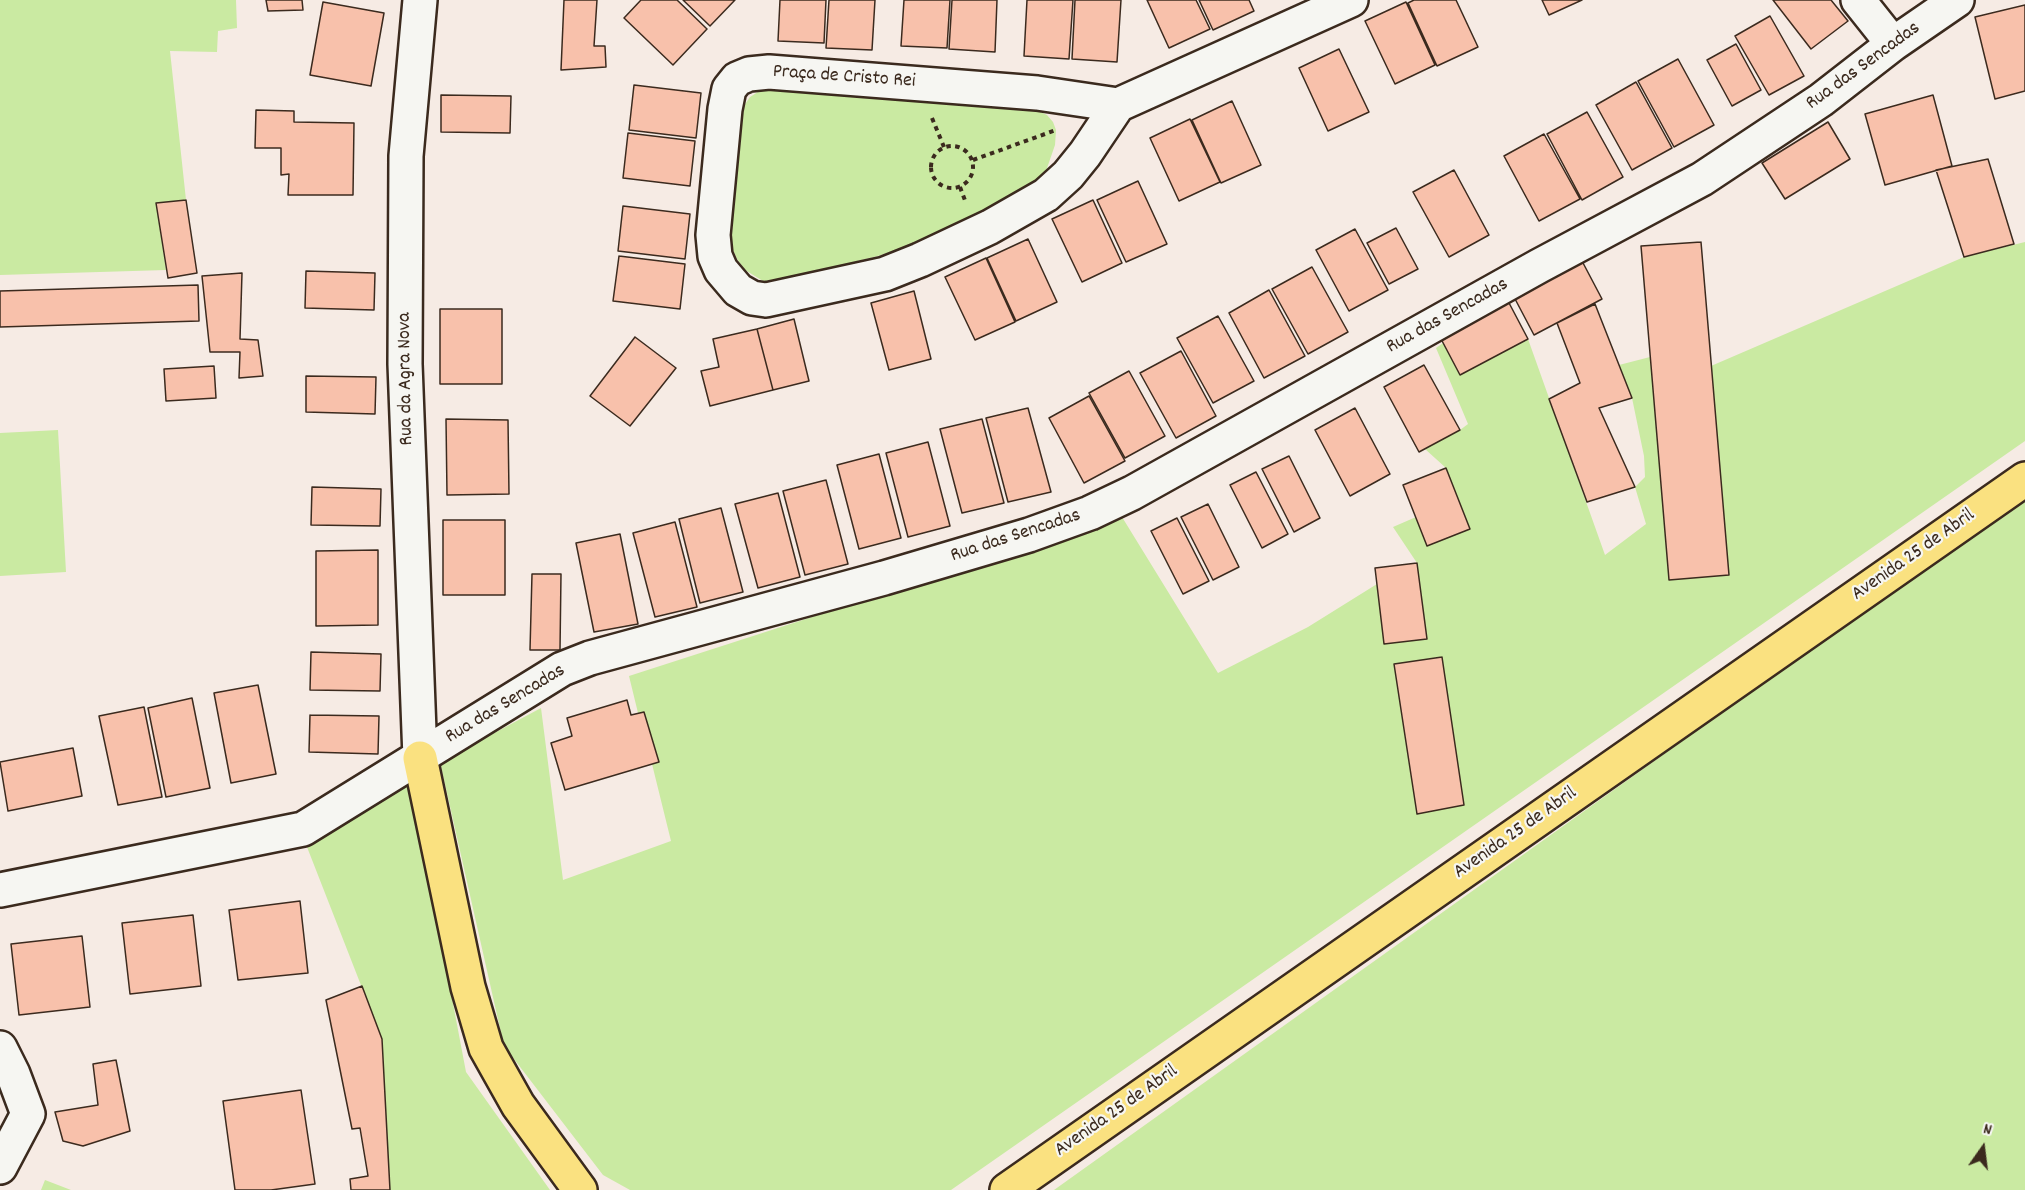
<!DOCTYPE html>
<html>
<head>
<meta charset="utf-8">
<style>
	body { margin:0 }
	#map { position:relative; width:2025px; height:1190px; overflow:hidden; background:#f6ebe4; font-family:Dekko,sans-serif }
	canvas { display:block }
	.north { position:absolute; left:1953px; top:1118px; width:60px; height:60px; -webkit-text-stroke:4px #f6f6f2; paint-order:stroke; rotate:14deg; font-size:16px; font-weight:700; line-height:24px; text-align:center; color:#3b2a1e }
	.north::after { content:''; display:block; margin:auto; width:21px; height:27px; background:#3b2a1e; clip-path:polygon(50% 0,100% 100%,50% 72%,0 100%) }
</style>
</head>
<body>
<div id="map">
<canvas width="2025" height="1190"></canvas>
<div class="north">N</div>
</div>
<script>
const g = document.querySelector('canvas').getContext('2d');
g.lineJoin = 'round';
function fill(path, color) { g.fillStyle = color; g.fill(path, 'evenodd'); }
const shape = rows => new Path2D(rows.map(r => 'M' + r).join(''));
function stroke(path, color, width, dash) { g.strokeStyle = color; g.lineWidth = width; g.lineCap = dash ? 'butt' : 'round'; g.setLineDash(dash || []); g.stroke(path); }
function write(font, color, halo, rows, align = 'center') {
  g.font = font + ' Dekko,sans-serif'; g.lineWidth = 4.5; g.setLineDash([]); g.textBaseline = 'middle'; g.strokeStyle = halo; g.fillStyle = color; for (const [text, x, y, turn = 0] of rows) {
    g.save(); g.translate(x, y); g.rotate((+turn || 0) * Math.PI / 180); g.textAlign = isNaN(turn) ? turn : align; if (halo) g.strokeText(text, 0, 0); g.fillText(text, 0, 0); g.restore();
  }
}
fill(shape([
	[0,0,236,0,237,28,218,31,217,52,170,51,186,200,156,203,166,270,0,275],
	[764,88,1032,108,1047,115,1053,122,1056,130,1055,145,1046,171,1041,178,966,223,920,242,878,256,772,282,763,281,745,270,737,259,732,248,732,233,739,113,750,97],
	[2025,242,2025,441,951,1190,630,1190,603,1175,504,1046,440,762,541,708,563,880,671,841,652,764,659,762,644,712,638,713,629,676,1122,517,1218,673,1308,627,1377,584,1384,644,1427,639,1417,563,1393,527,1416,517,1427,546,1470,529,1446,468,1425,449,1460,430,1468,424,1436,348,1443,343,1460,375,1528,339,1605,555,1646,524,1635,487,1645,477,1644,456,1632,398,1619,365,1650,357,1711,366,1964,257],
	[1441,657,1464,805,1417,814,1394,664],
	[58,430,66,572,0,576,0,433],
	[2025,496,2025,1190,1054,1190],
	[411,782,466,1072,550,1190,390,1190,382,1039,307,847],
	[45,1180,71,1190,41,1190]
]), '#caeaa2');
const building = shape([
	[266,0,302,0,303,10,268,11,266,0],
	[564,0,597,0,594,46,605,46,606,67,561,70,564,0],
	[641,0,677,0,707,29,673,65,624,18,641,0],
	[683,0,735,0,710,26,683,0],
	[780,0,826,0,824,43,778,41,780,0],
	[829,0,875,0,872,50,826,48,829,0],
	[904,0,950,0,947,48,901,46,904,0],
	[952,0,997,0,995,52,949,49,952,0],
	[1027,0,1073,0,1069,59,1024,56,1027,0],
	[1075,0,1121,0,1117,62,1072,59,1075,0],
	[1147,0,1196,0,1210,29,1169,48,1147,0],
	[1199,0,1249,0,1254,11,1213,30,1199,0],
	[1414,0,1456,0,1478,47,1437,66,1408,3,1414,0],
	[1542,0,1582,0,1549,15,1542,0],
	[1773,0,1831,0,1848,21,1811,49,1773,0],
	[323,2,384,13,371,86,310,75,323,2],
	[1406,2,1435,65,1395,84,1365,21,1406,2],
	[2025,5,2025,91,1995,99,1975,17,2025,5],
	[1770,16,1804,76,1769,95,1735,36,1770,16],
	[1736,44,1761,90,1732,106,1707,60,1736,44],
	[1339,49,1369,112,1328,131,1299,68,1339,49],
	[1678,59,1714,125,1674,147,1638,81,1678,59],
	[1636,82,1672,148,1632,170,1596,105,1636,82],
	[634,85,701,93,696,138,629,130,634,85],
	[441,95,511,96,510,133,441,132,441,95],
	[1933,95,1952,166,1885,185,1865,114,1933,95],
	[1232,101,1261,165,1221,183,1192,120,1232,101],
	[256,110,294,111,294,122,354,123,353,195,288,195,289,174,281,175,281,148,255,148,256,110],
	[1587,112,1623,177,1582,200,1547,134,1587,112],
	[1190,119,1220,182,1179,201,1150,138,1190,119],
	[1828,122,1850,159,1785,199,1762,163,1828,122],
	[628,133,695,141,690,186,623,178,628,133],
	[1544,134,1580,199,1539,221,1504,156,1544,134],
	[1988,159,2014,244,1964,257,1936,170,1988,159],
	[1454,170,1489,235,1449,257,1413,192,1454,170],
	[1138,181,1167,244,1126,262,1097,200,1138,181],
	[186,200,197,273,168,278,156,203,186,200],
	[1093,200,1122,263,1082,282,1052,219,1093,200],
	[623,206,690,214,685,259,618,251,623,206],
	[1396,228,1418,269,1389,284,1367,243,1396,228],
	[1355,229,1388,290,1349,311,1316,250,1355,229],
	[1028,239,1057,302,1016,321,987,258,1028,239],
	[1701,242,1729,575,1669,580,1641,246,1701,242],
	[619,256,685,264,680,309,613,301,619,256],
	[986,258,1015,322,975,340,945,277,986,258],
	[1582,261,1602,299,1534,335,1514,297,1582,261],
	[1312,267,1348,332,1308,354,1272,289,1312,267],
	[306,271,375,273,374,310,305,308,306,271],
	[242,273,240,339,258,340,263,376,239,378,240,352,210,352,202,276,242,273],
	[198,285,199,321,0,327,0,291,198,285],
	[1269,290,1305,356,1264,378,1229,313,1269,290],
	[914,291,931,359,889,370,871,303,914,291],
	[1508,301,1528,339,1460,375,1440,337,1508,301],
	[1595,304,1632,398,1599,408,1635,487,1587,502,1549,399,1580,383,1557,323,1595,304],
	[440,309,502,309,502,384,440,384,440,309],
	[1218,316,1254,381,1213,403,1177,338,1218,316],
	[794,319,809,381,773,390,757,329,794,319],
	[757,329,773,390,710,406,701,371,719,367,713,339,757,329],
	[635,337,676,368,630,426,590,396,635,337],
	[1181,351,1216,416,1176,438,1140,373,1181,351],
	[1424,365,1460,430,1419,452,1384,387,1424,365],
	[214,366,216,398,166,401,164,369,214,366],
	[1129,371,1165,436,1125,458,1089,393,1129,371],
	[306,376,376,377,375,414,306,412,306,376],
	[1089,396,1125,461,1084,483,1049,418,1089,396],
	[1028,408,1051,492,1008,502,986,418,1028,408],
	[1355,408,1390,474,1350,496,1315,430,1355,408],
	[446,419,508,420,509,494,447,495,446,419],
	[982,419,1004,503,962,513,940,429,982,419],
	[928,442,950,526,908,537,886,453,928,442],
	[879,454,901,538,859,549,837,465,879,454],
	[1289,456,1320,518,1294,532,1262,469,1289,456],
	[1446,468,1470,529,1427,546,1403,485,1446,468],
	[1256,472,1288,534,1262,548,1230,485,1256,472],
	[826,480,848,564,805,575,783,491,826,480],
	[312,487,381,489,380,526,311,525,312,487],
	[778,493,800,577,758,588,735,504,778,493],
	[1208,504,1239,567,1213,580,1181,517,1208,504],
	[721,508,743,592,700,603,679,519,721,508],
	[1177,518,1209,581,1183,594,1151,531,1177,518],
	[443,520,505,520,505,595,443,595,443,520],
	[675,522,697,607,655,617,633,533,675,522],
	[620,534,638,624,594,632,576,543,620,534],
	[378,550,378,625,316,626,316,551,378,550],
	[1417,563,1427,639,1384,644,1375,568,1417,563],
	[532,574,561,574,560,650,530,650,532,574],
	[311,652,381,654,380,691,310,690,311,652],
	[1442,657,1464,805,1417,814,1394,664,1442,657],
	[258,685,276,774,231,783,214,693,258,685],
	[192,698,210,788,166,797,148,708,192,698],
	[627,700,631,715,644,712,659,762,565,790,551,743,572,736,567,718,627,700],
	[144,707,162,797,118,805,99,716,144,707],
	[310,715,379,716,378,754,309,752,310,715],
	[73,748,82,796,8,811,0,762,73,748],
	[300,901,308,973,238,980,229,910,300,901],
	[193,915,201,986,130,994,122,923,193,915],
	[82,936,90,1007,19,1015,11,944,82,936],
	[362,986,382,1039,390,1190,351,1190,350,1179,368,1176,360,1128,352,1129,326,1000,362,986],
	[116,1060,130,1131,83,1146,63,1141,55,1112,98,1105,93,1064,116,1060],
	[301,1090,315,1184,271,1190,235,1190,223,1101,301,1090]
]);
fill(building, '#f8c1ab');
stroke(building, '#3b2a1e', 1.5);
const street = shape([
	[1858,0,1893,44],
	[1118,105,1085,154,1068,175,1046,195,990,227,920,260,885,274,766,300,752,298,738,290,721,270,715,256,713,235,725,109,729,89,737,79,749,74,769,72,1037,93,1118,105,1351,0],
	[420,758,405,364,406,156,420,0],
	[0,890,303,829,562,669,590,658,884,578,1029,535,1090,513,1132,493,1539,266,1702,179,1821,100,1893,44,1957,0],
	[0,1048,13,1074,28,1114,0,1167]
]);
const primary = shape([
	[420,758,468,987,486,1048,518,1105,580,1190],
	[1007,1190,2025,479]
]);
stroke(street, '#3b2a1e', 38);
stroke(primary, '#3b2a1e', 38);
stroke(shape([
	[932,118,944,147],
	'931 167a21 21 0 1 1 42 0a21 21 0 1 1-42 0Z',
	[973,160,1056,130],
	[960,187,966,203]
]), '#3b2a1e', 4, [4.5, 4.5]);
stroke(street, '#f6f6f2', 33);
stroke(primary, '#fae180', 33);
write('20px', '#3b2a1e', '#f6f6f2', [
	["Rua das Sencadas",1864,67,-36],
	["Praça de Cristo Rei",844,78,4],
	["Rua das Sencadas",1448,317,-29],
	["Rua da Agra Nova",407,379,-91],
	["Rua das Sencadas",1016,537,-18],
	["Avenida 25 de Abril",1914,556,-35],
	["Rua das Sencadas",506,705,-31],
	["Avenida 25 de Abril",1516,834,-35],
	["Avenida 25 de Abril",1117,1112,-35]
]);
</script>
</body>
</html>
